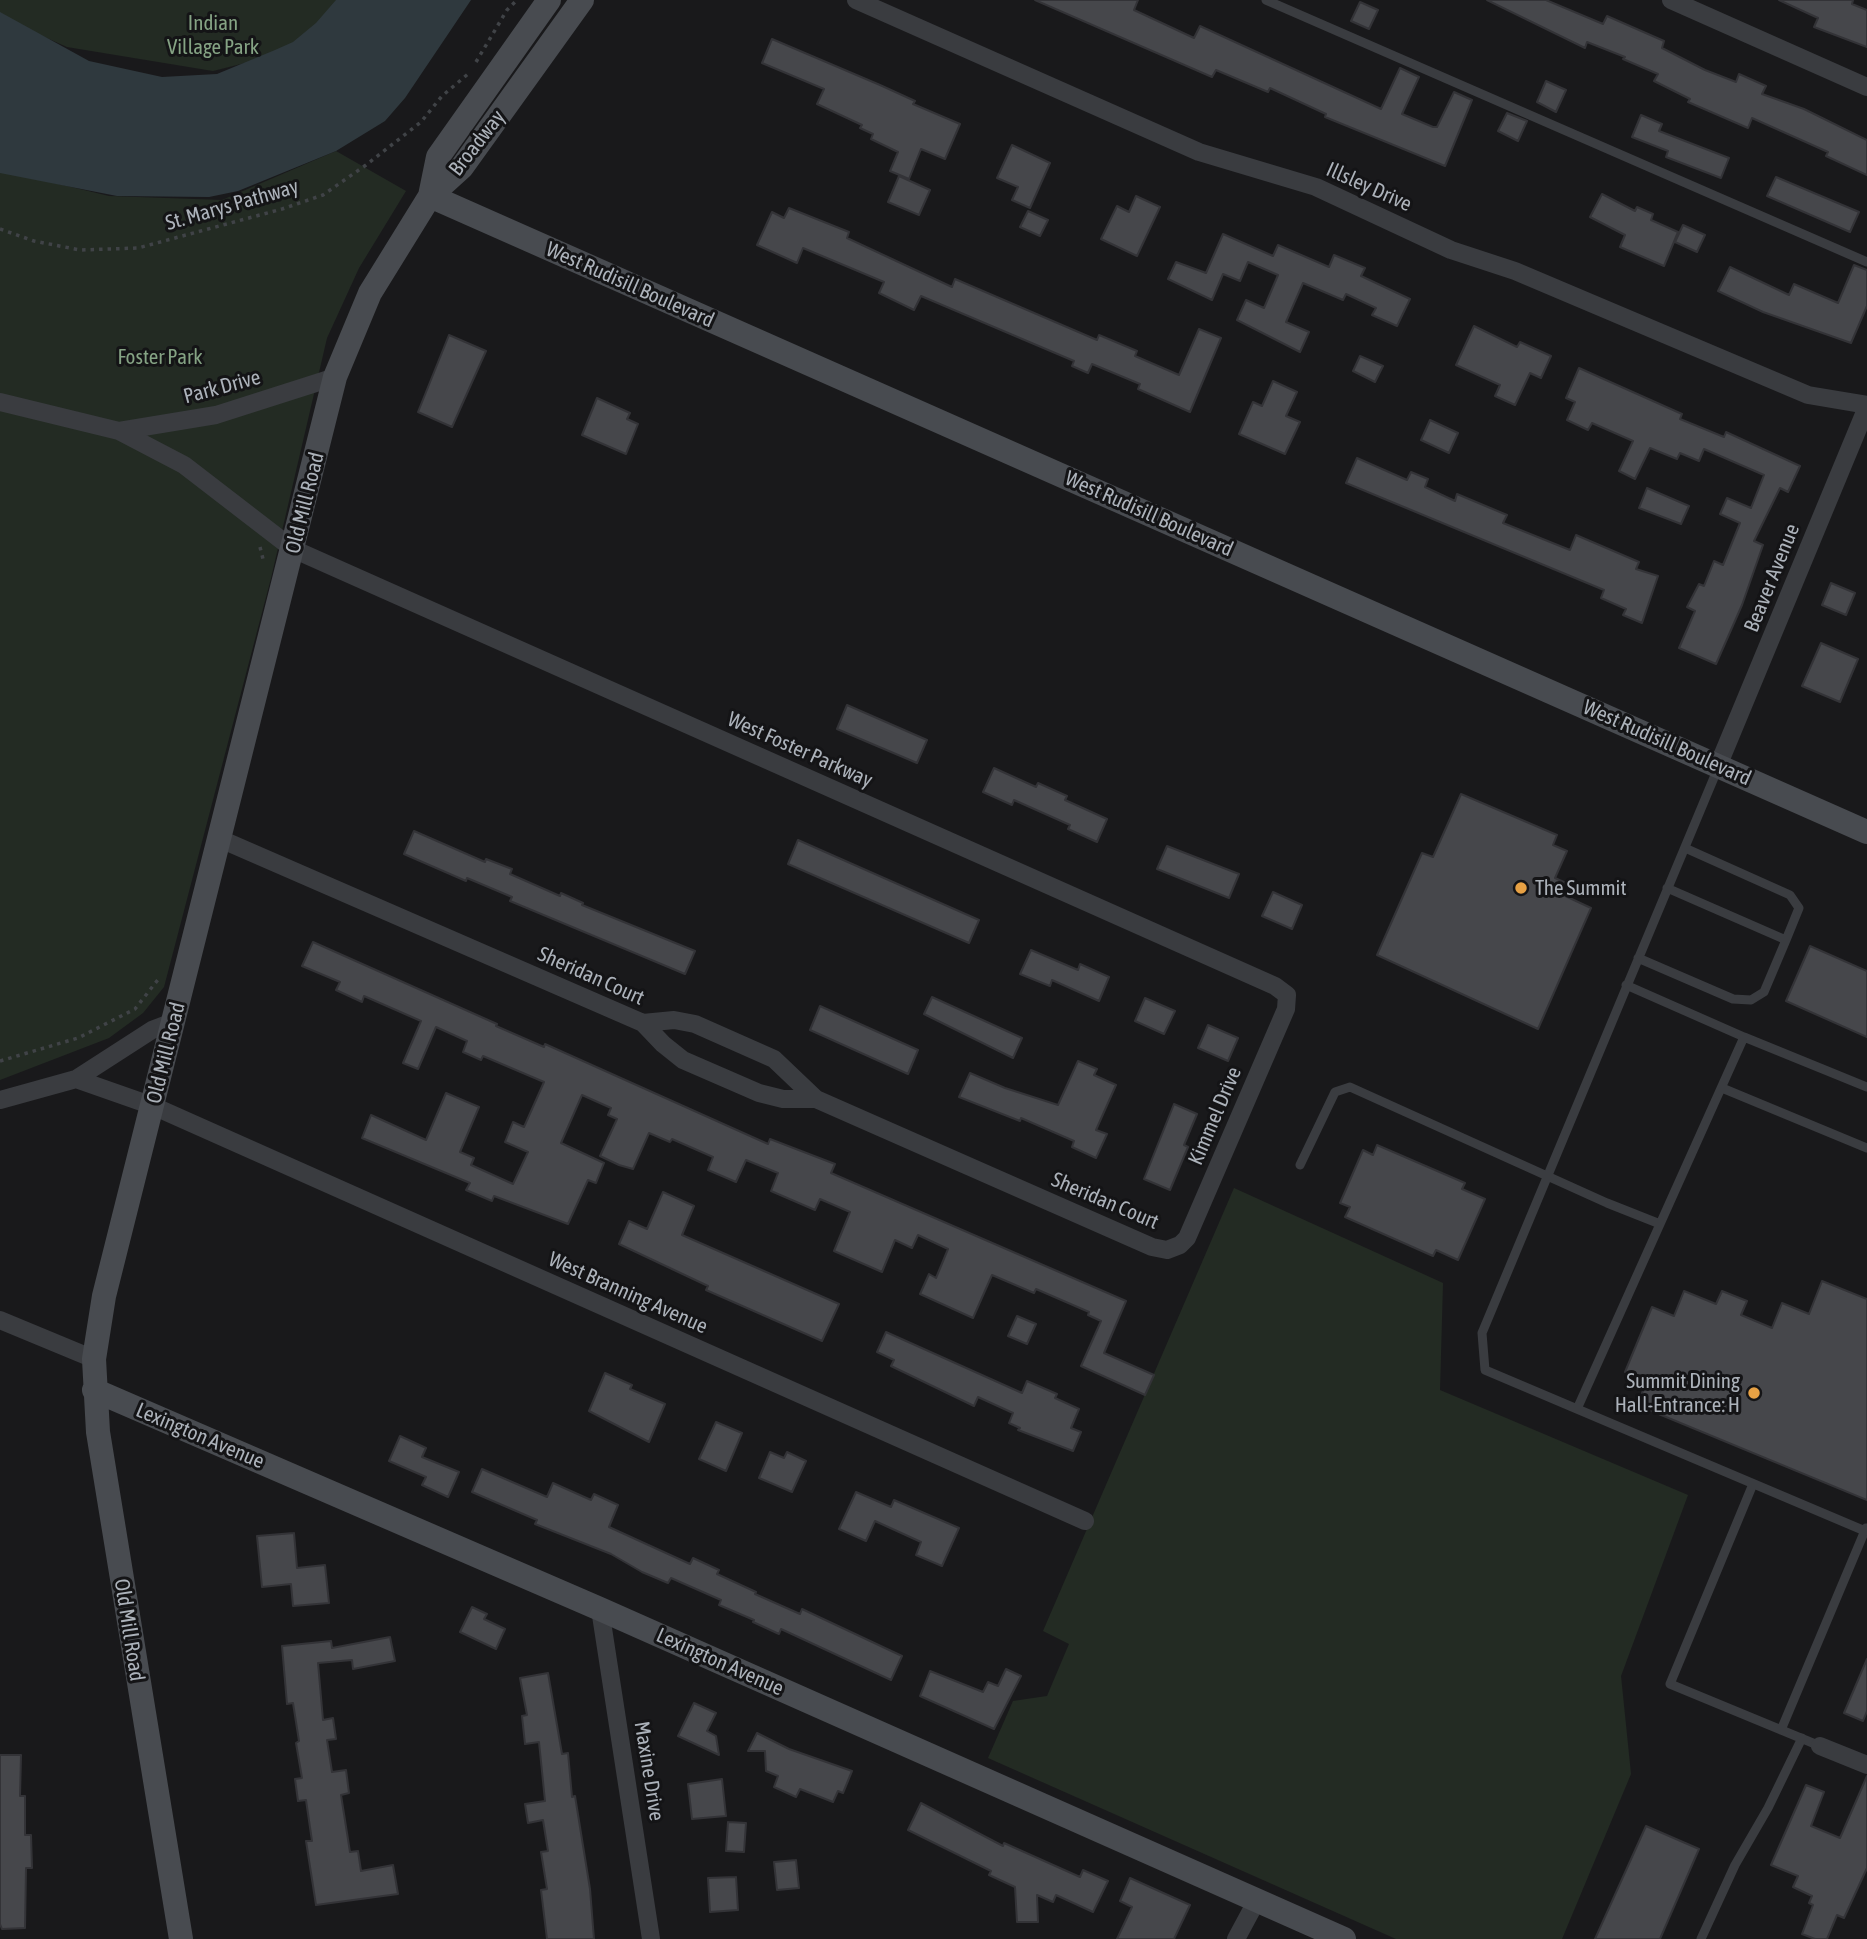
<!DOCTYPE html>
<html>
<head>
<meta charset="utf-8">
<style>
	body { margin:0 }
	canvas { display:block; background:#19191b }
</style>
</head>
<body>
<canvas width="1867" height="1939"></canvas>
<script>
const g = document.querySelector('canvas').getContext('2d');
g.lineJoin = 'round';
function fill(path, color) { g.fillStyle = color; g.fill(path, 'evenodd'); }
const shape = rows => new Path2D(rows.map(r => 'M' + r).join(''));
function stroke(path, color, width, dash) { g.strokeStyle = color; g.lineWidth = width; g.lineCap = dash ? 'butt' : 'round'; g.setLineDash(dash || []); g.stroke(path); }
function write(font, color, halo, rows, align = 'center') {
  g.font = font + ' "Asap Condensed",sans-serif'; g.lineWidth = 6; g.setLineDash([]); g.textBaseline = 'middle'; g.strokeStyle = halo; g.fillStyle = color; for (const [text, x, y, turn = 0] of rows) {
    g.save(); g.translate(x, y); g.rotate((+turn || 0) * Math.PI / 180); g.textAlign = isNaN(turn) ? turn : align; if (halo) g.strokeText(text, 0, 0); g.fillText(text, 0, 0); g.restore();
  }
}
fill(shape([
	[0,0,349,0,305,48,213,71,67,47,0,17],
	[336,151,406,191,359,268,327,338,271,578,164,987,143,1013,109,1038,0,1080,0,170,109,196,222,200],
	[1234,1188,1443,1283,1440,1390,1688,1495,1621,1676,1631,1774,1562,1939,1396,1939,988,1758,1013,1701,1047,1696,1069,1644,1043,1631]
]), '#232b23');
fill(shape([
	[336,0,471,0,405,98,385,121,336,151,238,191,209,197,117,196,0,173,0,12,89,61,162,77,217,74,275,50,293,42,316,23]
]), '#2f393e');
const building = shape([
	[1035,0,1138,0,1134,10,1194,38,1200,26,1381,109,1400,68,1419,77,1402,114,1433,127,1437,127,1454,92,1472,100,1445,166,1325,117,1326,114,1270,88,1268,92,1216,70,1212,77,1035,0],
	[1487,0,1546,0,1603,24,1607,16,1664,41,1662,48,1705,70,1736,82,1739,74,1766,86,1762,94,1804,109,1867,140,1867,175,1826,156,1828,152,1752,118,1748,128,1688,102,1690,99,1654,81,1658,74,1623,59,1625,57,1587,42,1585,48,1487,0],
	[1779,0,1853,0,1852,4,1867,10,1867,47,1814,27,1818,18,1779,0],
	[1360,2,1378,10,1369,29,1351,21,1360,2],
	[772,39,880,85,915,101,913,104,960,124,945,159,921,149,909,179,890,171,898,152,871,139,873,134,860,128,862,125,817,104,824,89,762,63,772,39],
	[1546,81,1566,90,1556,112,1537,102,1546,81],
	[1507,113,1527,121,1518,141,1498,131,1507,113],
	[1641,115,1662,124,1659,131,1729,158,1721,178,1666,157,1668,151,1632,137,1641,115],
	[1012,145,1050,163,1030,208,1012,200,1018,187,997,178,1012,145],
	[899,176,930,190,919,215,888,202,899,176],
	[1776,177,1859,212,1850,232,1767,196,1776,177],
	[1602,194,1635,211,1637,207,1653,214,1651,220,1678,232,1664,266,1620,247,1625,235,1590,217,1602,194],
	[1136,196,1160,207,1137,256,1101,239,1117,206,1129,212,1136,196],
	[789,208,849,232,847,238,952,287,955,279,1097,340,1099,335,1137,351,1135,356,1179,375,1199,329,1221,338,1190,412,1138,389,1140,384,1092,364,1088,373,1072,366,1074,361,921,296,914,310,879,293,884,282,803,248,797,263,757,245,772,212,784,218,789,208],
	[1028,211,1048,220,1040,236,1020,227,1028,211],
	[1683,225,1705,235,1697,252,1675,242,1683,225],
	[1223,234,1273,256,1278,245,1329,267,1334,255,1365,268,1361,276,1410,299,1397,326,1372,315,1376,308,1346,294,1343,300,1303,283,1286,322,1309,332,1300,352,1237,320,1246,300,1264,308,1278,275,1248,262,1240,281,1223,274,1212,300,1168,279,1176,262,1206,273,1223,234],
	[1854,265,1867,270,1867,306,1851,343,1763,312,1718,291,1730,267,1789,295,1794,284,1838,303,1854,265],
	[1474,326,1517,347,1520,342,1551,356,1541,378,1530,373,1515,405,1495,396,1500,385,1456,365,1474,326],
	[449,335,486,351,452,427,418,412,449,335],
	[1360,356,1383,366,1375,382,1353,371,1360,356],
	[1579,368,1682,414,1680,419,1724,437,1726,432,1800,466,1788,492,1780,488,1754,541,1763,545,1742,605,1716,664,1679,648,1695,611,1687,607,1699,584,1704,586,1714,561,1723,565,1740,523,1720,514,1727,498,1751,508,1764,475,1704,449,1699,461,1680,453,1677,459,1650,448,1635,479,1619,471,1633,441,1592,423,1588,430,1567,420,1575,402,1566,398,1579,368],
	[1273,381,1297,392,1286,416,1300,422,1285,454,1239,434,1253,402,1262,406,1273,381],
	[597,398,630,413,627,419,638,424,626,454,582,435,597,398],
	[1430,420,1458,433,1449,453,1421,440,1430,420],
	[1357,458,1407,480,1411,472,1428,479,1425,487,1455,501,1457,494,1507,515,1503,523,1570,550,1576,535,1639,562,1636,569,1658,576,1642,623,1623,615,1626,609,1601,598,1604,590,1346,483,1357,458],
	[1647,488,1689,506,1681,524,1639,508,1647,488],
	[1831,583,1855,593,1846,615,1822,605,1831,583],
	[1821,643,1858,659,1840,702,1802,686,1821,643],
	[847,705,927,740,917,763,837,729,847,705],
	[994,768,1036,787,1038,783,1067,796,1065,800,1107,819,1097,842,1068,829,1070,825,1014,800,1012,805,983,792,994,768],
	[1461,794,1557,835,1553,845,1567,851,1555,878,1566,883,1561,894,1591,908,1538,1029,1377,955,1422,853,1433,857,1461,794],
	[414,831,485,862,486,859,512,869,510,874,560,896,561,893,583,903,582,905,695,951,685,974,510,901,512,897,467,878,466,881,404,854,414,831],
	[798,840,979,920,969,943,788,864,798,840],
	[1167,846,1239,874,1229,898,1157,869,1167,846],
	[1273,892,1302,905,1292,929,1262,916,1273,892],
	[313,942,497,1024,496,1026,544,1047,545,1044,768,1144,770,1139,835,1164,831,1173,1126,1301,1104,1353,1154,1375,1145,1395,1081,1366,1101,1321,1088,1315,1089,1312,1036,1289,1034,1293,992,1275,973,1318,920,1294,929,1274,936,1278,948,1249,918,1235,912,1248,895,1240,882,1272,834,1251,850,1212,820,1199,815,1210,771,1191,778,1173,746,1160,736,1182,708,1170,713,1157,672,1139,670,1142,649,1133,633,1169,619,1165,600,1156,617,1119,608,1115,611,1108,582,1095,561,1143,604,1163,596,1183,588,1180,568,1224,494,1196,492,1201,466,1190,470,1183,362,1138,371,1115,426,1140,446,1093,479,1107,460,1152,474,1158,471,1165,513,1184,528,1152,505,1142,513,1122,524,1127,544,1082,483,1056,481,1060,463,1052,467,1041,436,1027,418,1069,403,1063,421,1021,364,996,362,1002,336,990,340,982,302,966,313,942],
	[1810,946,1867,971,1867,1037,1786,1001,1810,946],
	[1031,950,1078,970,1080,964,1109,977,1099,1001,1052,980,1050,986,1020,974,1031,950],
	[932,997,1022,1038,1013,1058,924,1014,932,997],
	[1145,998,1175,1011,1164,1034,1135,1021,1145,998],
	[820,1006,918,1050,908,1074,810,1030,820,1006],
	[1208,1025,1238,1038,1228,1061,1198,1048,1208,1025],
	[1078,1061,1097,1069,1094,1075,1116,1085,1096,1130,1107,1134,1096,1158,1072,1147,1074,1141,1021,1118,1020,1121,959,1097,970,1073,1005,1088,1058,1105,1078,1061],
	[1174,1104,1197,1114,1184,1145,1188,1147,1170,1190,1144,1179,1174,1104],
	[1377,1145,1465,1183,1462,1189,1485,1199,1458,1260,1436,1250,1433,1256,1345,1217,1350,1207,1340,1203,1363,1150,1373,1155,1377,1145],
	[663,1192,694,1206,682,1235,839,1304,822,1341,706,1290,708,1286,619,1244,629,1221,647,1229,663,1192],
	[1822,1281,1867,1299,1867,1500,1637,1405,1647,1381,1625,1372,1652,1307,1674,1316,1684,1291,1716,1304,1722,1291,1747,1301,1741,1315,1772,1328,1782,1303,1809,1314,1822,1281],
	[1017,1316,1036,1324,1027,1344,1008,1336,1017,1316],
	[886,1332,1022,1393,1027,1381,1057,1394,1055,1398,1079,1409,1071,1428,1081,1432,1073,1451,1018,1430,1020,1428,1009,1423,1013,1413,978,1397,974,1406,891,1366,894,1360,877,1352,886,1332],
	[605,1373,632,1385,630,1389,665,1404,649,1442,589,1411,605,1373],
	[716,1422,742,1433,726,1471,699,1459,716,1422],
	[400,1436,426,1448,422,1457,459,1472,448,1497,422,1485,426,1477,389,1461,400,1436],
	[770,1452,784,1458,787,1452,806,1461,792,1492,759,1478,770,1452],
	[482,1469,547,1497,553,1483,591,1500,594,1494,618,1505,609,1527,690,1564,693,1558,719,1570,717,1574,756,1592,755,1594,800,1614,802,1609,902,1656,891,1680,781,1629,779,1634,753,1622,754,1620,719,1605,721,1600,671,1578,668,1583,642,1572,611,1554,535,1524,537,1520,472,1492,482,1469],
	[856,1492,891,1507,894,1500,959,1528,942,1566,916,1555,921,1542,875,1521,866,1541,839,1529,856,1492],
	[294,1533,297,1568,325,1565,329,1603,293,1606,291,1584,262,1587,257,1536,294,1533],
	[472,1607,487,1614,484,1619,505,1629,496,1649,460,1632,472,1607],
	[390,1637,395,1661,353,1669,352,1660,318,1663,323,1720,333,1718,336,1739,327,1740,332,1772,346,1770,349,1793,341,1795,350,1852,358,1851,361,1871,393,1865,398,1894,316,1905,306,1841,312,1841,306,1800,298,1801,295,1779,302,1778,296,1743,299,1741,293,1703,287,1704,282,1646,331,1641,332,1648,390,1637],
	[1867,1659,1867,1711,1863,1721,1844,1713,1867,1659],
	[1006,1669,1021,1676,994,1729,920,1696,930,1671,983,1692,988,1682,998,1686,1006,1669],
	[548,1673,562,1754,568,1753,572,1797,575,1796,590,1889,594,1939,547,1939,541,1890,547,1889,541,1852,548,1851,543,1820,528,1823,525,1804,545,1801,539,1742,525,1744,522,1716,527,1715,520,1678,548,1673],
	[694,1703,716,1713,707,1731,716,1736,719,1755,678,1736,694,1703],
	[757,1733,789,1749,852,1771,843,1793,838,1791,833,1802,800,1789,796,1797,774,1787,778,1776,766,1771,765,1751,748,1751,757,1733],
	[0,1755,21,1755,20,1796,25,1796,25,1835,31,1835,32,1868,26,1868,25,1928,2,1929,0,1924,0,1755],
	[1867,1776,1867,1868,1844,1918,1837,1915,1827,1939,1815,1939,1802,1934,1813,1905,1809,1903,1812,1896,1793,1887,1798,1876,1771,1865,1806,1785,1824,1792,1811,1826,1840,1838,1867,1776],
	[722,1779,726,1816,692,1819,688,1784,722,1779],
	[921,1803,1003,1846,1004,1843,1080,1877,1083,1870,1108,1881,1093,1912,1056,1895,1053,1902,1037,1895,1038,1922,1017,1922,1015,1887,989,1875,991,1871,908,1830,921,1803],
	[728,1822,746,1823,744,1852,726,1851,728,1822],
	[1646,1826,1699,1849,1660,1939,1595,1939,1646,1826],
	[796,1860,799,1888,777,1890,774,1862,796,1860],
	[736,1877,738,1910,710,1912,708,1878,736,1877],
	[1130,1878,1190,1905,1174,1939,1117,1939,1132,1907,1120,1901,1130,1878]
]);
fill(building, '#46474b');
stroke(building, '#333337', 2);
stroke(shape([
	[476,62,507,10,517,0],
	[0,229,34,241,80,250,138,248,282,209,323,195,366,165,421,122,442,96,468,74],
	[260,547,264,563],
	[0,1061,78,1038,135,1009,160,977]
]), '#404347', 3.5, [3.5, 5]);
stroke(shape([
	[1266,0,1867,262],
	[1718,768,1482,1333,1485,1370,1865,1531],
	[1667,888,1786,940],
	[1638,958,1733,999,1751,1000,1764,992,1786,940,1799,908,1790,895,1685,848],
	[1744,1037,1867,1087],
	[1722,1088,1867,1148],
	[1300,1165,1335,1092,1350,1087,1607,1203,1660,1224],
	[1577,1409,1744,1037,1626,985],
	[1753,1484,1670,1684,1820,1746],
	[1781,1730,1866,1528],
	[1701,1939,1735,1865,1768,1808,1802,1738]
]), '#3a3c40', 9);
stroke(shape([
	[856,0,1199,152,1316,187,1451,250,1515,271,1808,395,1867,405],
	[1671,0,1867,87],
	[0,402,119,431],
	[1718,766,1867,407],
	[218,838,643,1023,663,1044,683,1060,759,1093,783,1099,816,1099,1152,1247,1167,1250,1180,1245,1187,1238,1286,1009,1287,995,1275,986,293,549,184,465,119,431,216,415,335,377],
	[643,1023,674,1020,695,1024,774,1059,816,1099],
	[76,1079,152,1030,173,1022],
	[0,1100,76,1079,153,1106,1085,1521],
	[0,1320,94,1359],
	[600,1609,651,1939],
	[1820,1746,1867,1765],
	[1236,1939,1257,1900]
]), '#3a3c40', 18);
stroke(shape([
	[430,196,1867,832],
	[430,196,438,157,549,0],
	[94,1390,600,1609,1344,1939],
	[181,1939,98,1432,94,1359,104,1296,335,377,370,293,430,196,462,167,582,0]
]), '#484b50', 24);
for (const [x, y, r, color] of [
	[1521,888,7,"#e7a144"],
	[1754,1393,7,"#e7a144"]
]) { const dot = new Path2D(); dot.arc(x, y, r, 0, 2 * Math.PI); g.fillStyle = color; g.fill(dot); stroke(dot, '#141416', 2.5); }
write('21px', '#85a384', '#141416', [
	["Indian",213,23],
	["Village Park",213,47],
	["Foster Park",160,357]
]);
write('21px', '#acb2ba', '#141416', [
	["Broadway",477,143,-52],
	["Illsley Drive",1369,187,24],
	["St. Marys Pathway",232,205,-16],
	["West Rudisill Boulevard",630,285,24],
	["Park Drive",222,387,-15],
	["Old Mill Road",305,503,-76],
	["West Rudisill Boulevard",1149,514,24],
	["Beaver Avenue",1772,578,-68],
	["West Rudisill Boulevard",1667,743,24],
	["West Foster Parkway",800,750,24],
	["Sheridan Court",591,976,24],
	["Old Mill Road",166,1053,-76],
	["Kimmel Drive",1215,1116,-67],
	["Sheridan Court",1105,1201,23],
	["West Branning Avenue",628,1293,24],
	["Lexington Avenue",200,1436,23],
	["Old Mill Road",129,1630,81],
	["Lexington Avenue",720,1662,24],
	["Maxine Drive",649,1771,81]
]);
write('21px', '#acb2ba', '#141416', [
	["The Summit",1535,888],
	["Summit Dining",1740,1381,"right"],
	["Hall-Entrance: H",1740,1405,"right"]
], 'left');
</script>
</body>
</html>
